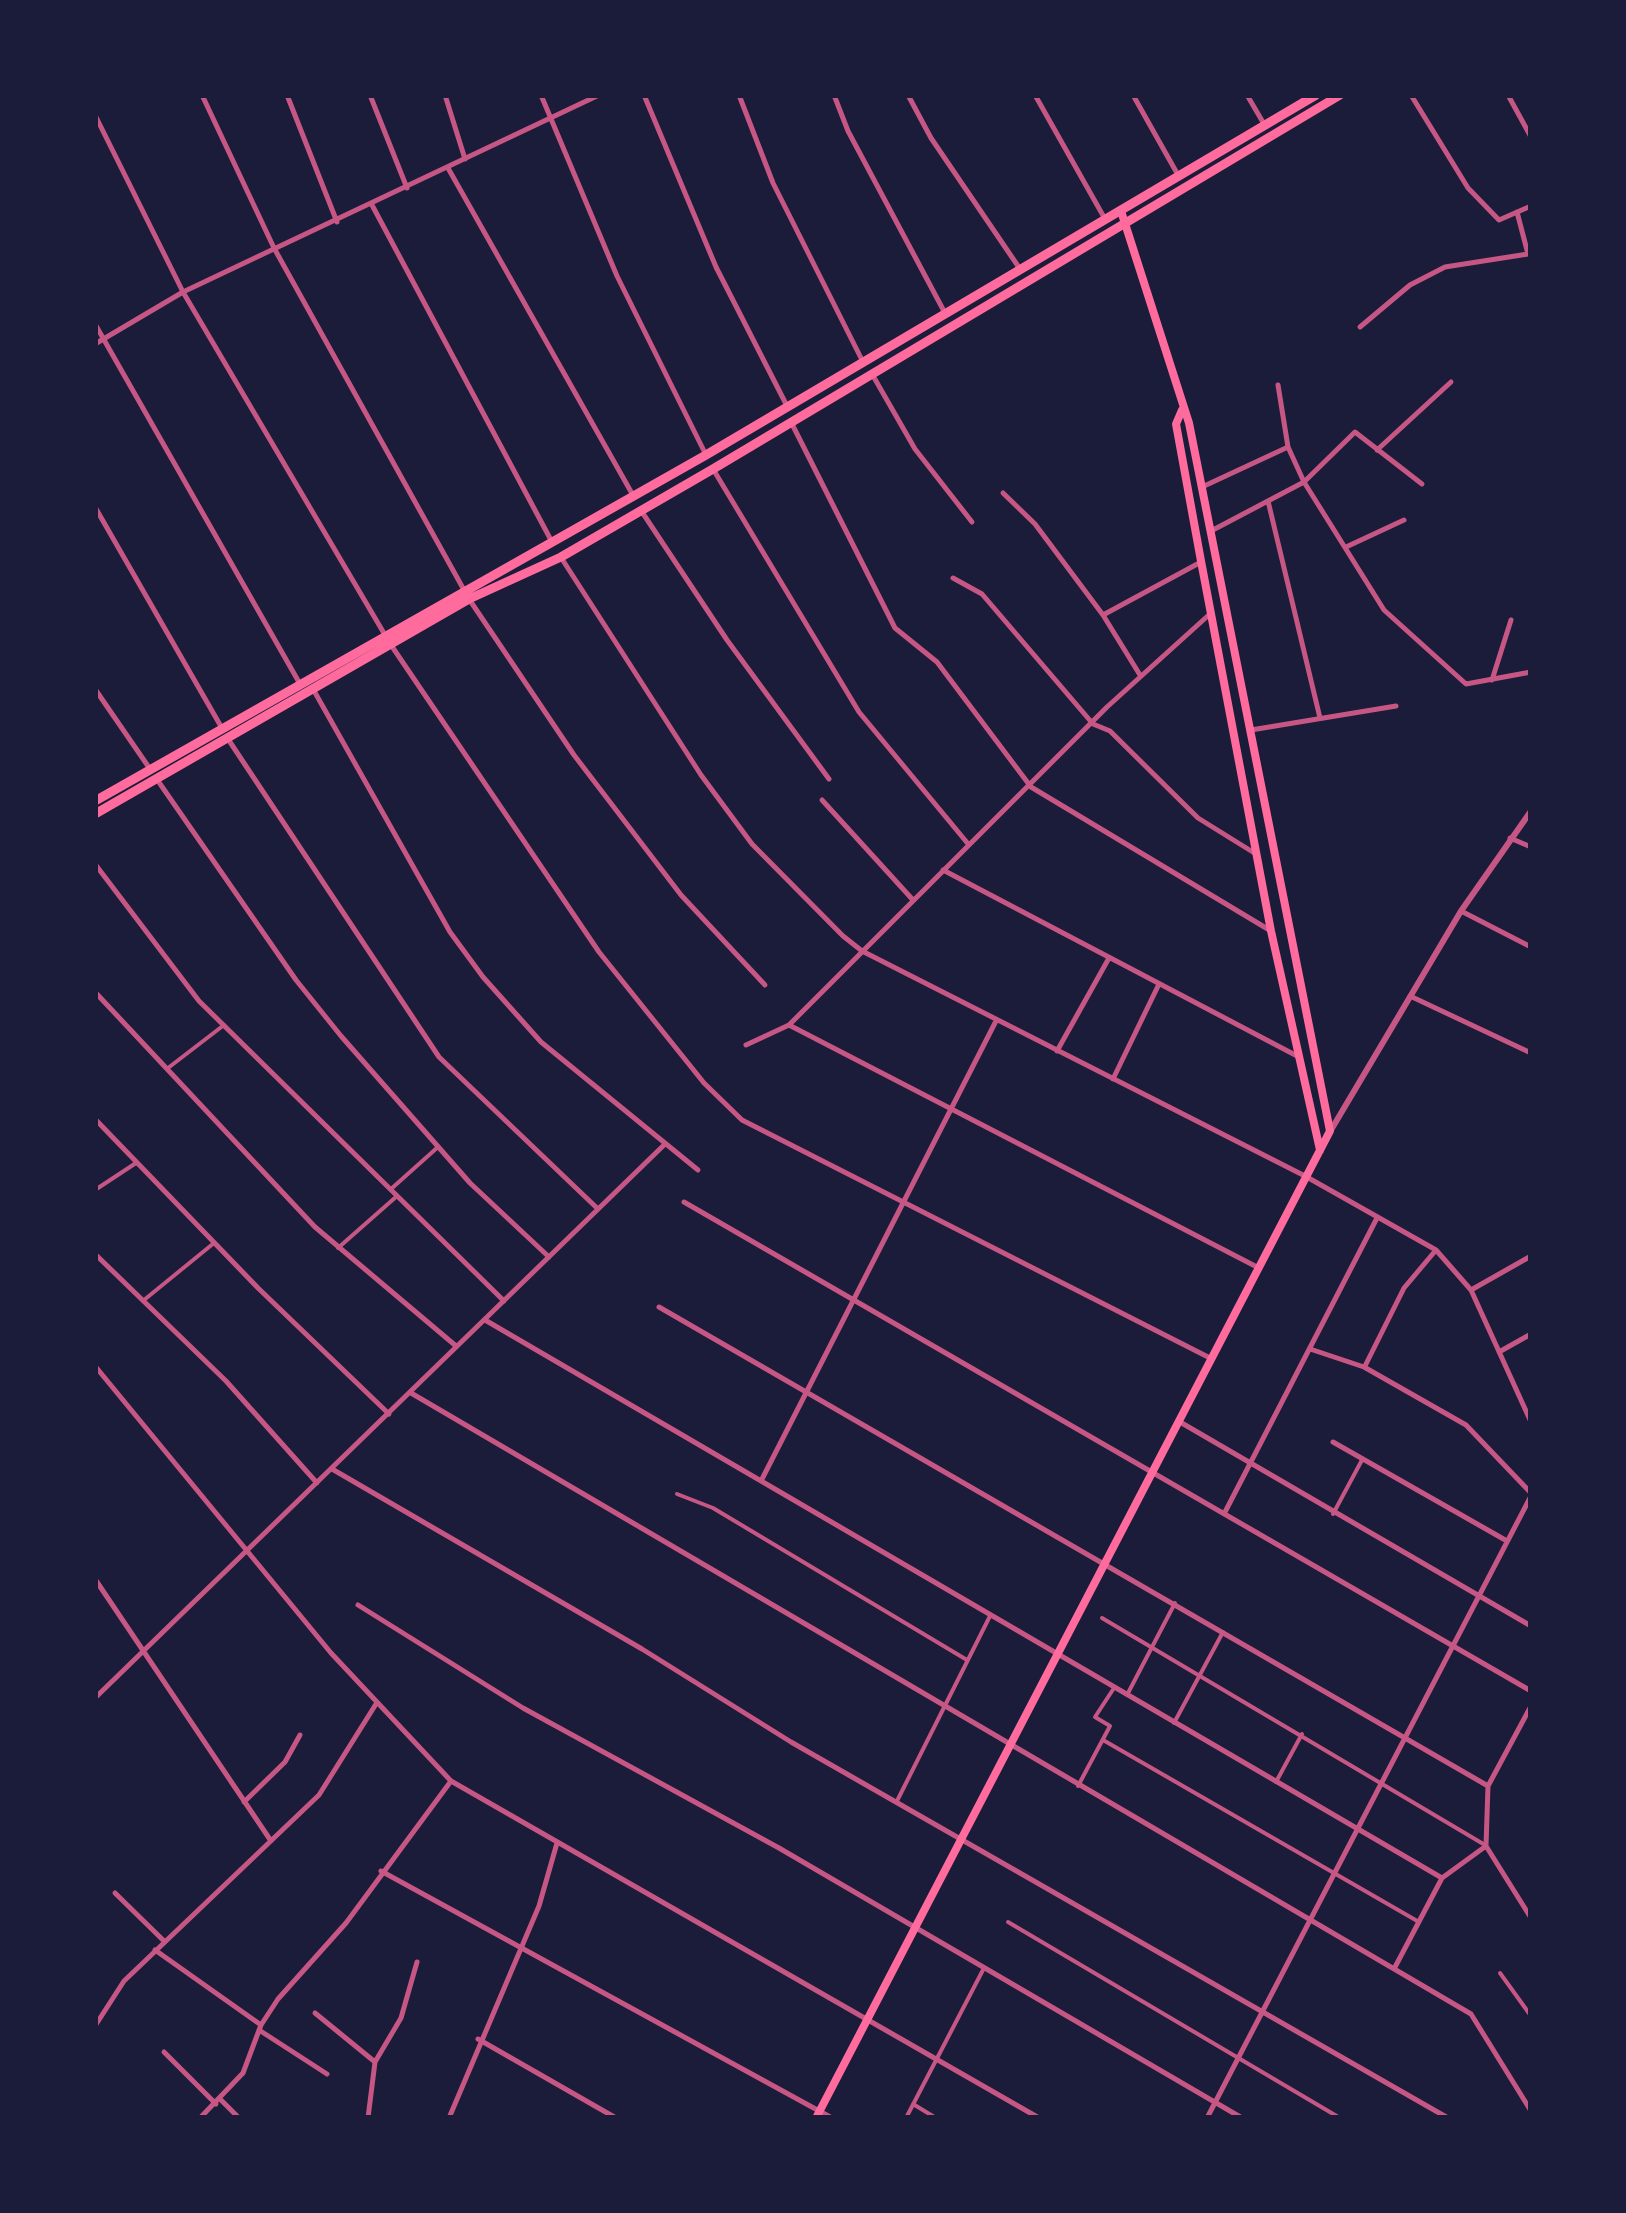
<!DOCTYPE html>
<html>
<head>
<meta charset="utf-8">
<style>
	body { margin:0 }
	#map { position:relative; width:1626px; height:2213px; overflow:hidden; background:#1b1b3a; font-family:Figtree,sans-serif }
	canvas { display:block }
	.frame { position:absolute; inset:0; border:98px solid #1b1b3a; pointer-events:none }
</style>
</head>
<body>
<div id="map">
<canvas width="1626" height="2213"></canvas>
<div class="frame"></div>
</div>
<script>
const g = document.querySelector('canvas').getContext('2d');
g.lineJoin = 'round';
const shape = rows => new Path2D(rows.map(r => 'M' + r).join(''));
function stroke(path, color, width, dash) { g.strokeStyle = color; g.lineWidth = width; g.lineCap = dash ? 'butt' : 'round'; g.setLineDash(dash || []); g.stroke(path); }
stroke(shape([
	[168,1068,224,1025],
	[391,1189,438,1147],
	[95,1190,136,1163],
	[338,1248,397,1196],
	[144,1300,214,1243],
	[677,1494,713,1508,967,1660],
	[1333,1514,1362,1460],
	[1102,1618,1485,1845],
	[1127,1695,1175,1603],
	[1174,1723,1223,1632],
	[1103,1740,1419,1922],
	[1276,1782,1302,1734],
	[1078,1786,1110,1726,1095,1717,1114,1688],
	[897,1801,990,1616],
	[1008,1922,1340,2118],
	[1500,1973,1531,2016],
	[913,2104,936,2118],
	[906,2118,984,1968]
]), '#c65784', 4);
stroke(shape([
	[202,95,274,248,464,590],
	[287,95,337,222],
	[370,95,407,188],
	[445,95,465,159],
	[541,95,617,276,706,455],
	[644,95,716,267,787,406],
	[739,95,773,183,863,362],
	[834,95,848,131,946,315],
	[908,95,931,138,1020,269],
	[1035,95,1105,219],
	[1133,95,1178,175],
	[1247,95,1264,124],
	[1411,95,1468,188,1499,220,1531,206],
	[1508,95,1531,137],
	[95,115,183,292,385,635],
	[448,168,634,497],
	[372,205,552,542],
	[95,324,300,684],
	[1360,327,1410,285,1445,267,1528,254,1517,212],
	[95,344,183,292,599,95],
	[872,374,915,449,972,522],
	[1278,385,1288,447,1304,482,1384,610,1466,684,1531,672],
	[792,424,895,628,937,662,1031,787,1271,931],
	[1377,450,1451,382],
	[713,469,859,712,969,845],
	[1202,487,1288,447],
	[1003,493,1035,524,1103,615,1140,675],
	[1268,501,1320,718],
	[95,507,223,730],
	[642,512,727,640,829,779],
	[1211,531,1304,482,1355,432,1422,484],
	[1346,547,1404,520],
	[562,559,701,775,752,844,843,936,862,951,1305,1176,1436,1250,1471,1290,1531,1422],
	[953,578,982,594,1093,724,1110,731,1198,818,1256,854],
	[469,599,574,755,681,895,765,985],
	[1103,615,1201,562],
	[391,645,599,952,704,1083,742,1120,1210,1358],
	[1492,680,1511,620],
	[95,689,150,769],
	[313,689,450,932,483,977,541,1042,698,1170],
	[1251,730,1396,706],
	[228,739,439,1057,598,1209],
	[156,778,296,980,341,1036,470,1183,549,1257],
	[822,800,913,900],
	[1510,838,1531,847],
	[95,864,199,1001,504,1301],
	[943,870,1299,1057],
	[1461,911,1531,947],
	[95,992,315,1227,456,1346],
	[1410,996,1531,1053],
	[789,1025,1257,1267],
	[746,1045,789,1025,1107,707,1211,613],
	[1057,1051,1109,958],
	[1113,1079,1159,984],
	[95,1119,258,1288,389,1414],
	[684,1202,1531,1691],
	[95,1254,226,1381,317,1483],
	[1471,1290,1531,1256],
	[659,1307,1488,1786],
	[485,1320,1442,1878],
	[1310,1349,1364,1367,1466,1425,1531,1493],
	[1499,1352,1531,1334],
	[95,1366,331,1653,451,1781,1039,2118],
	[1365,1366,1404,1288,1436,1250],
	[411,1393,1471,2014,1531,2111],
	[1180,1422,1531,1626],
	[1333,1442,1507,1541],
	[332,1469,642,1649,791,1742,1448,2118],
	[761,1481,996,1021],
	[1224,1514,1377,1218],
	[95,1579,271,1841],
	[358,1605,523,1708,779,1848,1242,2118],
	[95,1698,664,1145],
	[244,1802,285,1762,300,1735],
	[1486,1846,1531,1918],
	[381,1871,832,2118],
	[115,1893,164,1941],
	[155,1950,261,2025],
	[1394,1969,1442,1878,1486,1846,1488,1786,1531,1706],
	[315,2013,375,2062],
	[95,2026,124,1981,319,1795,376,1704],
	[259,2030,327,2074],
	[478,2039,616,2118],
	[164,2052,216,2104],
	[221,2100,239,2118],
	[200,2118,243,2073,261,2025,278,1999,346,1923,451,1781],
	[368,2118,375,2062,401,2018,417,1962],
	[449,2118,539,1906,557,1843],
	[1207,2118,1531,1496]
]), '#c65784', 5);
stroke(shape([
	[1331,1130,1461,911,1531,811]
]), '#c65784', 6);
stroke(shape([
	[1182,410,1176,424,1201,561,1271,931,1320,1150],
	[816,2118,1330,1131,1189,423,1121,211]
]), '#ff6b9d', 8);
stroke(shape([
	[95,801,706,455,1316,95],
	[95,814,469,599,561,557,713,469,1340,95]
]), '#ff6b9d', 9);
</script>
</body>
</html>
